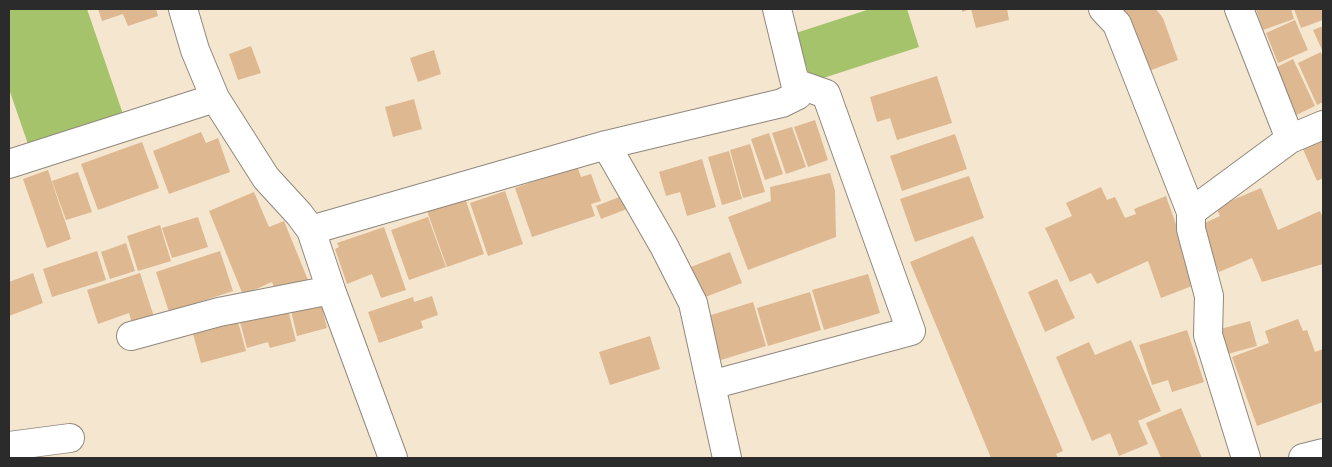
<!DOCTYPE html>
<html>
<head>
<meta charset="utf-8">
<style>
	body { margin:0 }
	#map { position:relative; width:1332px; height:467px; overflow:hidden; background:#f5e6cf; font-family:Delius,sans-serif }
	canvas { display:block }
	.frame { position:absolute; inset:0; border:10px solid #2b2b2b; pointer-events:none }
</style>
</head>
<body>
<div id="map">
<canvas width="1332" height="467"></canvas>
<div class="frame"></div>
</div>
<script>
const g = document.querySelector('canvas').getContext('2d');
g.lineJoin = 'round';
function fill(path, color) { g.fillStyle = color; g.fill(path, 'evenodd'); }
const shape = rows => new Path2D(rows.map(r => 'M' + r).join(''));
function stroke(path, color, width, dash) { g.strokeStyle = color; g.lineWidth = width; g.lineCap = dash ? 'butt' : 'round'; g.setLineDash(dash || []); g.stroke(path); }
fill(shape([
	[9,9,87,9,123,114,29,147,9,89],
	[870,9,907,9,919,47,811,82,796,33]
]), '#a5c36b');
fill(shape([
	[98,9,156,9,158,16,128,26,123,14,102,21],
	[962,9,1007,9,1009,20,976,28,971,9,962,12],
	[1122,9,1156,9,1163,18,1178,60,1146,72],
	[1256,9,1291,9,1294,19,1263,30],
	[1294,9,1322,9,1323,20,1301,28],
	[1295,20,1308,50,1278,63,1266,33],
	[1323,26,1323,52,1313,30],
	[251,46,261,73,238,80,229,54],
	[434,50,441,74,418,82,410,58],
	[1321,52,1323,57,1323,102,1317,105,1298,63],
	[1293,59,1315,106,1290,118,1269,71],
	[937,76,952,123,897,140,890,118,877,122,870,97],
	[414,99,422,129,393,137,385,107],
	[815,120,828,160,808,167,794,127],
	[792,127,806,167,786,174,772,133],
	[201,132,206,143,218,138,230,172,169,194,153,151],
	[769,133,783,174,765,180,751,139],
	[955,134,967,169,902,191,890,156],
	[1323,137,1323,178,1317,181,1302,147],
	[142,142,159,188,98,210,81,164],
	[750,144,765,192,743,198,730,150],
	[729,151,742,199,722,205,708,157],
	[702,159,716,207,687,216,680,192,666,196,659,172],
	[577,166,581,177,591,174,601,201,591,204,595,216,532,237,515,188],
	[48,170,71,239,47,248,23,179],
	[78,172,92,212,66,220,52,181],
	[830,173,835,191,836,237,748,270,728,217,771,201,770,187],
	[969,176,984,218,915,242,900,199],
	[1101,187,1107,200,1115,197,1125,218,1136,214,1134,209,1166,196,1197,284,1161,298,1148,261,1097,284,1091,273,1070,282,1045,228,1072,216,1066,203],
	[1261,188,1278,230,1320,211,1323,218,1323,264,1262,282,1252,258,1219,272,1198,226,1220,216,1216,207],
	[505,191,523,244,488,256,470,203],
	[254,192,269,227,284,221,310,285,277,295,272,282,243,295,209,211],
	[622,196,627,209,601,219,596,206],
	[465,198,484,254,447,267,427,211],
	[198,217,208,247,172,258,162,228],
	[428,217,446,267,409,280,391,230],
	[160,225,171,261,138,271,127,236],
	[384,227,406,290,381,298,372,274,347,284,335,249,339,247,337,243],
	[973,236,1063,451,1056,454,1058,458,991,458,910,262],
	[126,243,135,271,110,279,101,252],
	[97,251,106,280,52,297,43,269],
	[220,251,233,291,169,312,156,272],
	[730,252,742,283,700,299,688,268],
	[33,273,43,303,9,316,9,282],
	[140,273,155,320,133,327,129,313,98,324,87,290],
	[868,274,880,313,824,330,812,290],
	[1057,279,1075,318,1045,332,1028,292],
	[810,292,821,330,768,346,757,308],
	[432,296,438,315,421,321,423,328,379,343,368,312,413,297,414,302],
	[753,302,766,346,721,360,708,316],
	[321,303,327,328,297,336,291,311],
	[288,310,296,341,270,348,268,342,247,348,240,322],
	[1298,319,1303,331,1307,330,1315,352,1323,349,1323,402,1257,426,1232,357,1269,343,1265,331],
	[1250,321,1257,346,1220,356,1213,331],
	[238,322,246,351,201,363,193,334],
	[1187,330,1204,382,1172,392,1168,380,1152,385,1139,345],
	[650,336,660,369,610,385,599,352],
	[1131,340,1161,411,1138,421,1148,444,1119,456,1110,433,1092,441,1056,357,1089,342,1095,355],
	[1181,408,1202,458,1161,458,1146,423]
]), '#deb891');
const minor = shape([
	[183,9,195,50,215,98,266,178,299,214,311,230,331,290,393,458],
	[1103,9,1117,24,1191,212],
	[1239,9,1290,139],
	[606,145,664,246,693,303,727,458],
	[9,164,215,98],
	[311,230,606,145,782,103,798,95,777,9],
	[131,336,219,312,331,290],
	[711,385,911,331,826,94,795,83],
	[9,446,70,438],
	[1246,458,1208,335,1209,296,1191,229,1191,212,1290,139,1323,125],
	[1303,458,1323,453]
]);
stroke(minor, '#90887d', 30);
stroke(minor, '#fff', 28);
</script>
</body>
</html>
